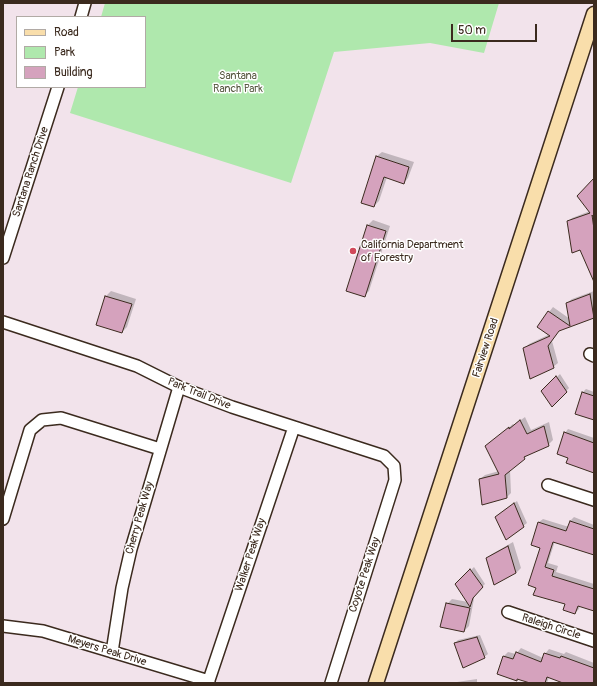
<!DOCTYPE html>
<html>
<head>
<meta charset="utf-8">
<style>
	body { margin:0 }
	#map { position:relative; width:597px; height:686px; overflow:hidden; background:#f2e3eb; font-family:Pangolin,sans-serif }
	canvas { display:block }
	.frame { position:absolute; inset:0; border:4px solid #3b2a1e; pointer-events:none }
	.legend { position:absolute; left:16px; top:16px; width:130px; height:72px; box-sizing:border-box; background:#fff; border:1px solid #b1aaa5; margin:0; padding:5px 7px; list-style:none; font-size:12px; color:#3b2a1e }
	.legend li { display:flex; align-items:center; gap:8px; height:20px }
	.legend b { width:20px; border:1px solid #b1aaa5 }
	.scale { position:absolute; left:451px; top:24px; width:86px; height:18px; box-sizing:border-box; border:2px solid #3b2a1e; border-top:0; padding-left:5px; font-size:12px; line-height:14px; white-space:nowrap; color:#3b2a1e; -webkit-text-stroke:3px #fff; paint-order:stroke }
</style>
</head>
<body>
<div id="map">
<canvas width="597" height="686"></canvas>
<div class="frame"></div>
<ul class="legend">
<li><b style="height:5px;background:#f9deab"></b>Road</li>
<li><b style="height:11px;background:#afe8ad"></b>Park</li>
<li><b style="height:11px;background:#d5a2bd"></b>Building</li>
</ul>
<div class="scale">50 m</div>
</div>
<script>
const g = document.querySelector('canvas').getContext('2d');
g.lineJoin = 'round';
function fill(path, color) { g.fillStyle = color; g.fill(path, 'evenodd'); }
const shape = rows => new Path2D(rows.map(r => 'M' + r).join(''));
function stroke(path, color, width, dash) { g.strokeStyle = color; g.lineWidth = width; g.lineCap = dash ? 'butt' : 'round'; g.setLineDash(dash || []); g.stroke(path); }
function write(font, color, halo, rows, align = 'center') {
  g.font = font + ' Pangolin,sans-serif'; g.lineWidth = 3; g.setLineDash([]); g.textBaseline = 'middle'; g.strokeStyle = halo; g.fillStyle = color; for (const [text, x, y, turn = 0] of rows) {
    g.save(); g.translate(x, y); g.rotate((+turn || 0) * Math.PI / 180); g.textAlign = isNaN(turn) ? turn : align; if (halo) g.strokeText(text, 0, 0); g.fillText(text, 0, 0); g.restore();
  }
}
fill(shape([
	[105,3,499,3,484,53,430,43,334,52,291,183,70,113,78,87,145,87,145,17,101,17]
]), '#afe8ad');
fill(shape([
	[382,152,414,162,408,178,404,183,387,177,379,201,374,206,377,156],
	[594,179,594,280,568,222,572,218,590,211],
	[373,220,390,226,369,291,364,296,368,225],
	[111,291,136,299,127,327,122,332,97,324,106,296],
	[594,291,594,317,560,329,552,341,558,363,553,367,524,349,529,344,550,334,538,326,553,307,570,319,567,303,572,299],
	[560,374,569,388,552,406,542,391],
	[586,389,594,392,594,419,583,392],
	[525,417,531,430,549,422,553,440,548,445,529,454,510,470,511,493,507,497,480,479,485,475,499,471,491,442,513,424,514,425],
	[568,429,594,438,594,474,594,472,569,457,565,433],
	[517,501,527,523,506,539,499,514],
	[574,517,594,525,594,554,555,541,548,563,558,566,556,572,594,584,594,610,580,606,579,609,575,613,566,603,537,587,541,547,539,522,543,519,569,527,570,521],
	[513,542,521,568,516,573,487,558,492,554],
	[474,567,485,584,475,593,469,626,464,631,447,604,452,599,468,602,456,585],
	[480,635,488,654,484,657,455,643,458,640],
	[521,648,543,658,545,654,549,649,564,654,566,652,594,663,594,683,566,683,549,677,547,683,532,683,498,673,504,656,508,652,516,654],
	[477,679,477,683,456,683,457,682]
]), '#0003');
const building = shape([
	[376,156,409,167,404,184,384,177,374,207,361,203,376,156],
	[594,178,594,218,592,215,594,229,594,282,580,250,572,253,567,221,590,213,577,196,594,178],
	[367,225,386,231,365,297,346,291,367,225],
	[590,294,594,318,559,331,548,346,554,368,530,379,523,348,550,336,537,327,548,311,570,326,566,303,590,294],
	[105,296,132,304,122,333,96,325,105,296],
	[556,376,567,392,552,407,541,391,556,376],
	[582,392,594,396,594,420,575,414,582,392],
	[520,420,527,434,544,426,549,446,524,457,525,459,505,475,507,498,482,505,479,479,499,474,485,446,509,427,509,429,520,420],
	[564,432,594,443,594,473,566,463,568,458,557,454,564,432],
	[514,503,524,527,506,540,495,517,514,503],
	[570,521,594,529,594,555,553,542,545,567,554,570,552,576,594,589,594,611,578,606,575,614,563,610,565,604,533,595,536,588,528,585,540,548,531,545,538,522,566,531,570,521],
	[508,546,516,573,494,585,486,558,508,546],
	[470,569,483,587,473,598,470,607,455,584,470,569],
	[446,603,470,608,464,632,440,627,446,603],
	[477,637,485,658,463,668,454,643,477,637],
	[516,652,541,662,544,653,560,658,561,656,594,668,594,683,563,683,547,677,545,683,530,683,517,679,517,681,497,674,503,656,513,659,516,652]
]);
fill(building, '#d5a2bd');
stroke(building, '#3b2a1e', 1);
const minor = shape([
	[81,17,85,3],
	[3,258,58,87],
	[3,322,137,366,179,387,232,407,384,456,394,466,395,480,331,683],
	[590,354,594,356],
	[548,485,594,500],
	[3,519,30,430,42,420,61,418,160,449],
	[508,612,594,641],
	[3,626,43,631,209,681],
	[112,652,122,588,131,549,179,387],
	[208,683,294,427]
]);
const major = shape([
	[376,683,594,14]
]);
stroke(minor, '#3b2a1e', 14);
stroke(major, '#3b2a1e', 17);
stroke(minor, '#fff', 11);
stroke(major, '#f9deab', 14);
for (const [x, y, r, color] of [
	[353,251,4,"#d1495b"]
]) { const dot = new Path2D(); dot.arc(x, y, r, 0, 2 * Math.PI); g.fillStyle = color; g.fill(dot); stroke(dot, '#fff', 1.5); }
write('11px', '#585a42', '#fff', [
	["Santana",238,76],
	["Ranch Park",238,89]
]);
write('11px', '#3b2a1e', '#fff', [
	["Santana Ranch Drive",31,172,-72],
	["Fairview Road",486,348,-72],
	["Park Trail Drive",199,394,22],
	["Cherry Peak Way",140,518,-74],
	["Walker Peak Way",251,555,-72],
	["Coyote Peak Way",365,575,-72],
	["Raleigh Circle",551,627,18],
	["Meyers Peak Drive",107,651,17]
]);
write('11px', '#3b2a1e', '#fff', [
	["California Department",361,245],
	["of Forestry",361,258]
], 'left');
</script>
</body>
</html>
